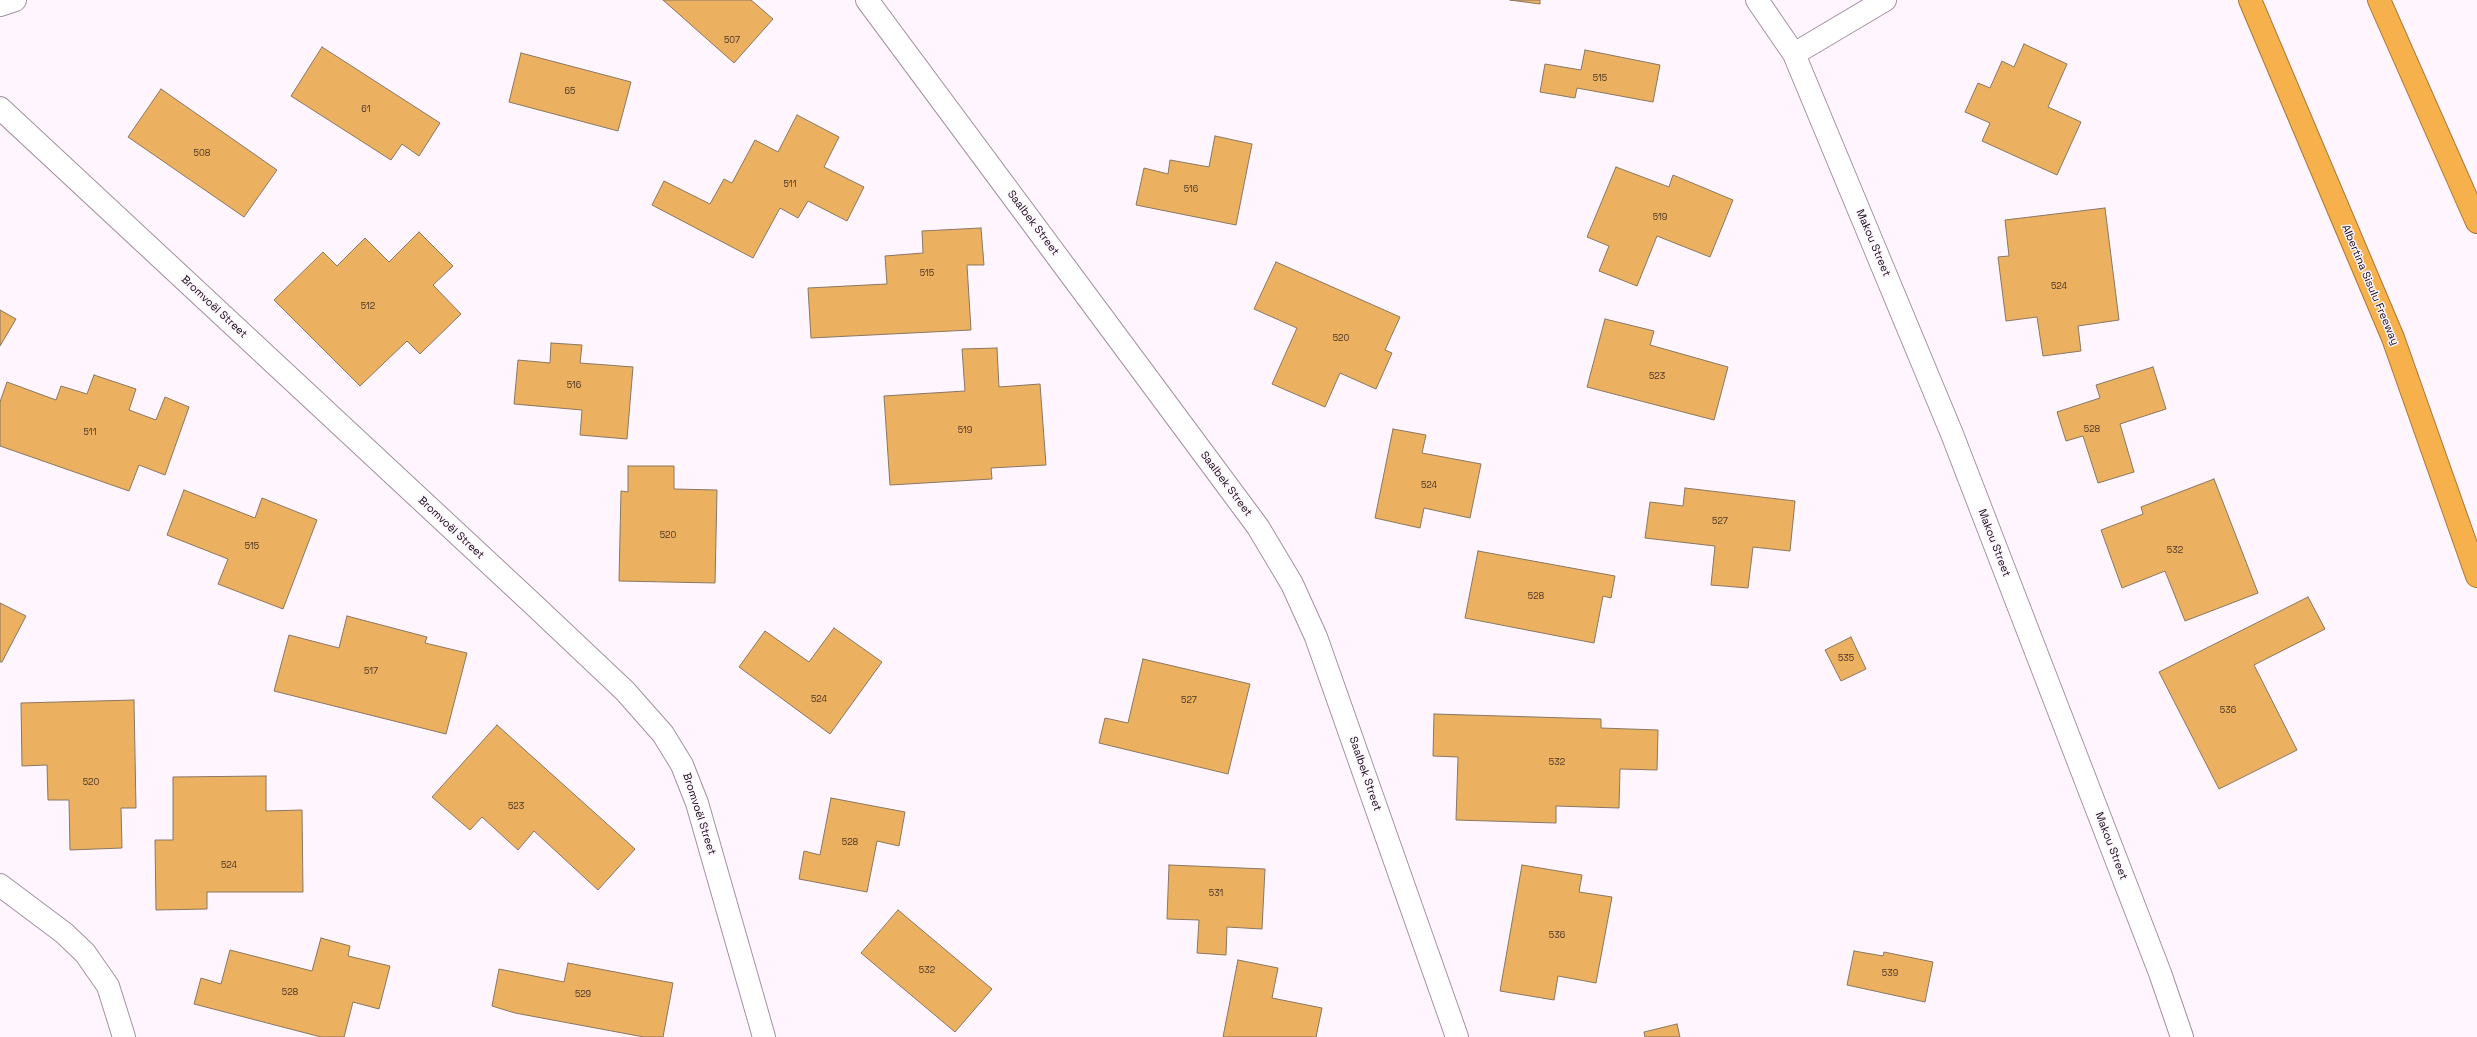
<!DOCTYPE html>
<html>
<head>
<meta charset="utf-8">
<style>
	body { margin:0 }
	canvas { display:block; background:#fff5fe }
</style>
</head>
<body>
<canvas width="2477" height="1037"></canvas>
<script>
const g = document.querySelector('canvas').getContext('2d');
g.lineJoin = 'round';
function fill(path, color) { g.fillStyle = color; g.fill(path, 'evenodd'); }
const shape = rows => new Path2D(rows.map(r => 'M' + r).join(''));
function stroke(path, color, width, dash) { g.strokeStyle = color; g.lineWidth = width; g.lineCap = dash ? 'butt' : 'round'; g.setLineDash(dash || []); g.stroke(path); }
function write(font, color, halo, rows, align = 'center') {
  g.font = font + ' "Space Grotesk",sans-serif'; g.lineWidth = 3; g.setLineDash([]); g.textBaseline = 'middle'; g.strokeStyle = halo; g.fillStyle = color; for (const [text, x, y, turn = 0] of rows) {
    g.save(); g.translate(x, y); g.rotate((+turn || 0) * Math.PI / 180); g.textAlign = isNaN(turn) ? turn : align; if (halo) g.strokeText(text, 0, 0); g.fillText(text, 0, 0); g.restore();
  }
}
const building = shape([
	[663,0,751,0,773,19,734,63,663,0],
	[1510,0,1540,0,1540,4,1510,0],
	[2024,44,2067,64,2048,107,2081,122,2057,175,1982,141,1990,123,1965,112,1978,83,1990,88,2002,61,2014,67,2024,44],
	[322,47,440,123,419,156,402,144,391,160,291,96,322,47],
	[1585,50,1660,65,1653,102,1577,88,1575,98,1540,92,1545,64,1581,70,1585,50],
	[521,53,631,82,618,131,509,102,521,53],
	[161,89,277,170,244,217,128,137,161,89],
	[797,115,839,137,824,167,864,187,847,221,808,201,798,218,780,208,753,258,652,205,664,181,710,204,724,179,732,183,755,140,778,152,797,115],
	[1215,136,1252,144,1236,225,1136,205,1144,168,1168,174,1170,160,1209,167,1215,136],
	[1616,167,1669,187,1673,175,1733,200,1710,257,1657,236,1637,286,1599,271,1609,246,1587,237,1616,167],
	[2105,208,2119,320,2078,326,2081,351,2043,356,2037,317,2006,321,1998,257,2009,256,2005,220,2105,208],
	[981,228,984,265,967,265,971,330,811,338,808,288,887,284,885,256,923,253,922,231,981,228],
	[419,232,453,266,433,285,461,314,420,354,407,341,360,386,274,300,323,252,337,266,365,238,389,262,419,232],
	[1276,262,1400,317,1385,350,1392,353,1376,389,1340,373,1325,407,1272,384,1297,328,1254,309,1276,262],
	[0,310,16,319,0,346,0,310],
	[1605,319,1654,331,1650,345,1728,367,1714,420,1587,387,1605,319],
	[551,343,582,345,580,363,633,367,627,439,580,435,582,410,514,404,518,360,550,363,551,343],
	[997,348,999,387,1040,384,1046,465,991,468,992,479,890,485,884,396,965,391,962,349,997,348],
	[2153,367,2166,409,2120,424,2134,472,2098,483,2083,436,2066,441,2057,412,2100,398,2096,385,2153,367],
	[94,375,136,389,129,410,156,420,165,397,189,407,165,475,139,465,129,491,0,446,0,402,7,382,56,400,61,386,87,394,94,375],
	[1393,429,1426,435,1422,453,1481,464,1470,518,1424,508,1420,528,1375,518,1393,429],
	[628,466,674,466,674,489,717,490,715,583,619,581,621,491,628,492,628,466],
	[2214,479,2258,593,2185,621,2165,571,2122,588,2101,530,2143,514,2141,507,2214,479],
	[1685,488,1795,501,1790,551,1753,547,1748,588,1711,585,1715,546,1645,538,1650,502,1683,506,1685,488],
	[184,490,255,518,262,498,317,520,283,609,218,584,228,559,167,535,184,490],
	[1478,551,1615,576,1611,598,1603,596,1594,643,1465,618,1478,551],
	[2308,597,2325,629,2254,665,2297,750,2219,789,2159,672,2308,597],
	[0,603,26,616,2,662,0,662,0,603],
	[347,616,427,637,425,643,467,653,446,734,274,691,289,635,339,648,347,616],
	[834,628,882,662,830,734,739,667,765,631,809,662,834,628],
	[1851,637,1866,669,1841,681,1825,650,1851,637],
	[1143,659,1250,684,1228,774,1099,743,1105,718,1128,723,1143,659],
	[134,700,136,808,121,808,122,848,70,850,69,800,48,800,47,765,22,766,21,703,134,700],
	[1434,714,1601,719,1601,728,1658,730,1657,770,1620,769,1619,808,1556,806,1556,823,1456,820,1458,757,1433,756,1434,714],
	[497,725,635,849,598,890,534,831,518,850,482,817,470,830,432,797,497,725],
	[266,776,266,811,302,810,303,892,207,892,207,909,156,910,155,840,173,840,173,777,266,776],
	[831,798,905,812,899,846,877,841,867,892,799,879,804,851,820,855,831,798],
	[1169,865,1265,869,1262,929,1227,927,1226,955,1197,953,1199,920,1167,919,1169,865],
	[1522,865,1582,875,1579,892,1612,897,1596,983,1558,976,1554,1000,1500,991,1522,865],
	[898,910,992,989,955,1032,861,953,898,910],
	[321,938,350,946,348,956,390,966,379,1009,353,1002,344,1037,321,1037,194,1004,201,978,221,984,230,950,312,971,321,938],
	[1854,951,1883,956,1884,952,1933,962,1925,1002,1847,985,1854,951],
	[1238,960,1278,968,1272,998,1322,1008,1316,1037,1223,1037,1238,960],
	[568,963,673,983,663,1037,644,1037,515,1013,492,1006,499,969,564,982,568,963],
	[1677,1024,1680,1037,1645,1037,1644,1032,1677,1024]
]);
fill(building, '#ecb061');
stroke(building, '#897761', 1);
const minor = shape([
	[867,0,1258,527,1292,584,1316,637,1457,1037],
	[1757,0,1794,54,1952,434,2160,973,2182,1037],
	[0,5,15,0],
	[1794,54,1885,0],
	[0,108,534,605,625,691,663,734,682,765,697,803,764,1037],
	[0,885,64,933,85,953,108,986,124,1037]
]);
const highway = shape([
	[2250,0,2393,338,2477,576],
	[2379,0,2477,222]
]);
stroke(minor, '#a690a4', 24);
stroke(highway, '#a87838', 24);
stroke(minor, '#fff', 22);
stroke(highway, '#f7b14c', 22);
write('9px', '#4b3627', null, [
	["507",732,41],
	["515",1600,79],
	["65",570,92],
	["61",366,110],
	["508",202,154],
	["511",790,185],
	["516",1191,190],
	["519",1660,218],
	["515",927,274],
	["524",2059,287],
	["512",368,307],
	["520",1341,339],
	["523",1657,377],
	["516",574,386],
	["528",2092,430],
	["519",965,431],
	["511",90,433],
	["524",1429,486],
	["527",1720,522],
	["520",668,536],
	["515",252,547],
	["532",2175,551],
	["528",1536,597],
	["535",1846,659],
	["517",371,672],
	["524",819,700],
	["527",1189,701],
	["536",2228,711],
	["532",1557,763],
	["520",91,783],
	["523",516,807],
	["528",850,843],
	["524",229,866],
	["531",1216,894],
	["536",1557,936],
	["532",927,971],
	["539",1890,974],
	["528",290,993],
	["529",583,995]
]);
write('11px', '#150d14', '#fff5fe', [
	["Saalbek Street",1033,223,53],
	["Makou Street",1873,243,67],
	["Albertina Sisulu Freeway",2370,285,67],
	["Bromvoël Street",214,307,43],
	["Saalbek Street",1226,484,53],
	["Bromvoël Street",451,528,43],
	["Makou Street",1994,543,69],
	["Saalbek Street",1365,774,71],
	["Bromvoël Street",699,814,72],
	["Makou Street",2111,846,69]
]);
</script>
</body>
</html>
